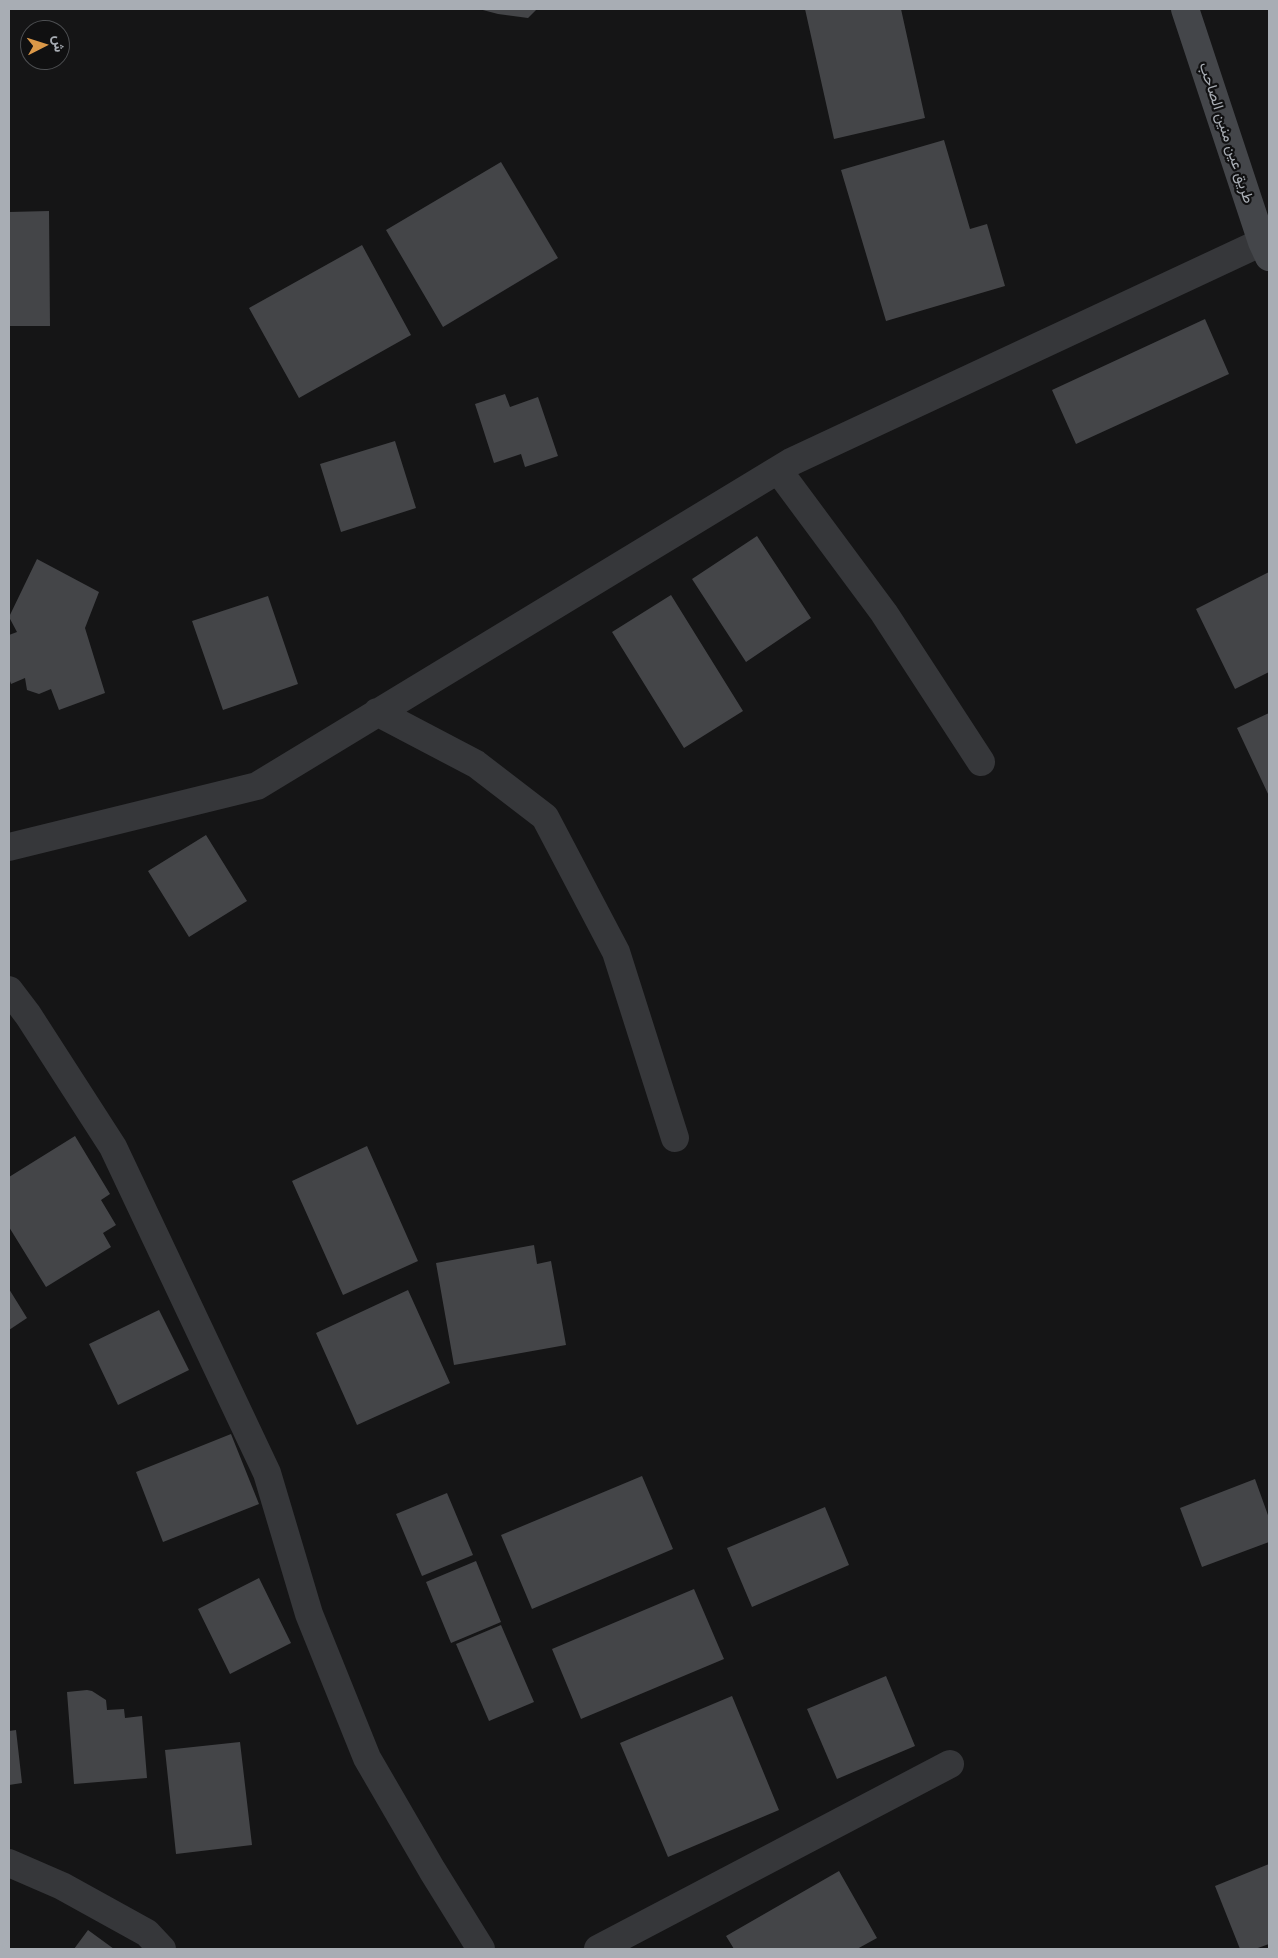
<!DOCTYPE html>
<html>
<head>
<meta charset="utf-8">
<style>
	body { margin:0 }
	#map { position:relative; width:1278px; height:1958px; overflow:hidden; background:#151516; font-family:Arial,Vazirmatn,sans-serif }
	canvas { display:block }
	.frame { position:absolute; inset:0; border:10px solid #a8adb4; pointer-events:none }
	.north { position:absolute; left:20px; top:20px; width:50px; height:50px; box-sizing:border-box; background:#101011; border:1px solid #4d4f52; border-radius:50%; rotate:85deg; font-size:14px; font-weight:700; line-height:20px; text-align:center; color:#a8adb4 }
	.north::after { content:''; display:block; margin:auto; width:18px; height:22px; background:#db9848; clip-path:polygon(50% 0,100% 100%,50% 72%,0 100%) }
</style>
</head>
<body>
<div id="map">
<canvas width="1278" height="1958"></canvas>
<div class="frame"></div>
<div class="north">ش</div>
</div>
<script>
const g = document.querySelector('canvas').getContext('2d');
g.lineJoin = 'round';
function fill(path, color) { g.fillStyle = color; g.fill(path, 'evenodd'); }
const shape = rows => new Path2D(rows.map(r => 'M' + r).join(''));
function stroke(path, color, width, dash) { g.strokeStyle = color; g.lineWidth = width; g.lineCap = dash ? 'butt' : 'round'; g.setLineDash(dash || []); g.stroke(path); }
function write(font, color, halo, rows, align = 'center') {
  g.font = font + ' Arial,Vazirmatn,sans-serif'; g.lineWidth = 4.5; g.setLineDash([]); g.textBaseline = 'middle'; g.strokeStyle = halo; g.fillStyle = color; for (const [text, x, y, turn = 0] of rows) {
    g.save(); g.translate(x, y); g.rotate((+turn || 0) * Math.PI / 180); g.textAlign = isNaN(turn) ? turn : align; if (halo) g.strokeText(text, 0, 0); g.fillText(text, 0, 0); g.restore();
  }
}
fill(shape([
	[479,9,537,9,528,18,498,14],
	[805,9,901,9,925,118,834,139],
	[944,140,970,229,987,224,1005,286,886,321,841,170],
	[501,162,558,258,443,327,386,230],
	[49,211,50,326,9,326,9,212],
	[362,245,411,335,299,398,249,308],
	[1205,319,1229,374,1076,444,1052,390],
	[505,394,510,407,538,397,558,456,525,467,521,454,494,463,475,404],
	[395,441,416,508,341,532,320,464],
	[757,536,811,618,746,662,692,579],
	[37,559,99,592,85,628,105,693,59,710,51,689,39,694,27,690,25,678,11,684,9,678,9,635,17,632,9,617],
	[1269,572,1269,672,1235,689,1196,609],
	[671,595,743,711,684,748,612,632],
	[268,596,298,684,223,710,192,621],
	[1269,713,1269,796,1237,728],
	[206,835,247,901,189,937,148,871],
	[75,1136,110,1194,101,1200,116,1225,103,1233,111,1247,46,1287,9,1227,9,1177],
	[367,1146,418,1261,343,1295,292,1181],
	[534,1245,537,1264,551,1261,566,1345,454,1365,436,1263],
	[9,1289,27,1318,9,1330],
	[408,1290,450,1383,357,1425,316,1333],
	[159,1310,189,1370,118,1405,89,1344],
	[231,1434,259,1504,163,1542,136,1472],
	[642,1476,673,1549,532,1609,501,1535],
	[1255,1479,1269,1518,1269,1542,1202,1567,1180,1508],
	[447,1493,473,1555,422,1576,396,1514],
	[825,1507,849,1565,752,1607,727,1548],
	[476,1561,501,1622,451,1643,426,1582],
	[259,1578,291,1643,230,1674,198,1609],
	[694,1589,724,1659,581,1719,552,1649],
	[501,1625,534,1702,489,1721,456,1644],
	[886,1676,915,1746,837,1779,807,1709],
	[87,1690,92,1691,106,1700,107,1710,124,1709,125,1718,142,1716,147,1778,74,1784,67,1692],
	[732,1696,779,1810,668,1857,620,1743],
	[16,1730,22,1783,9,1785,9,1731],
	[240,1742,252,1845,176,1854,165,1750],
	[1269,1864,1269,1944,1255,1949,1240,1949,1215,1886],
	[839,1871,877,1938,857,1949,734,1949,726,1936],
	[88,1930,114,1949,74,1949]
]), '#444548');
stroke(shape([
	[778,470,884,613,981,762],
	[377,712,476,764,545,817,616,952,675,1138],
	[9,847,257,786,791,462,1262,242],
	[9,990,28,1015,113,1147,267,1473,309,1614,367,1758,432,1870,481,1949],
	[9,1863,62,1886,147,1933,162,1949],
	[598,1949,950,1764]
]), '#36373a', 28);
stroke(shape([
	[1185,9,1262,242,1269,257]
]), '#44464a', 28);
write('15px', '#a8adb4', '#101011', [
	["طريق عين منين الصاحب",1226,133,72]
]);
</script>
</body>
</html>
